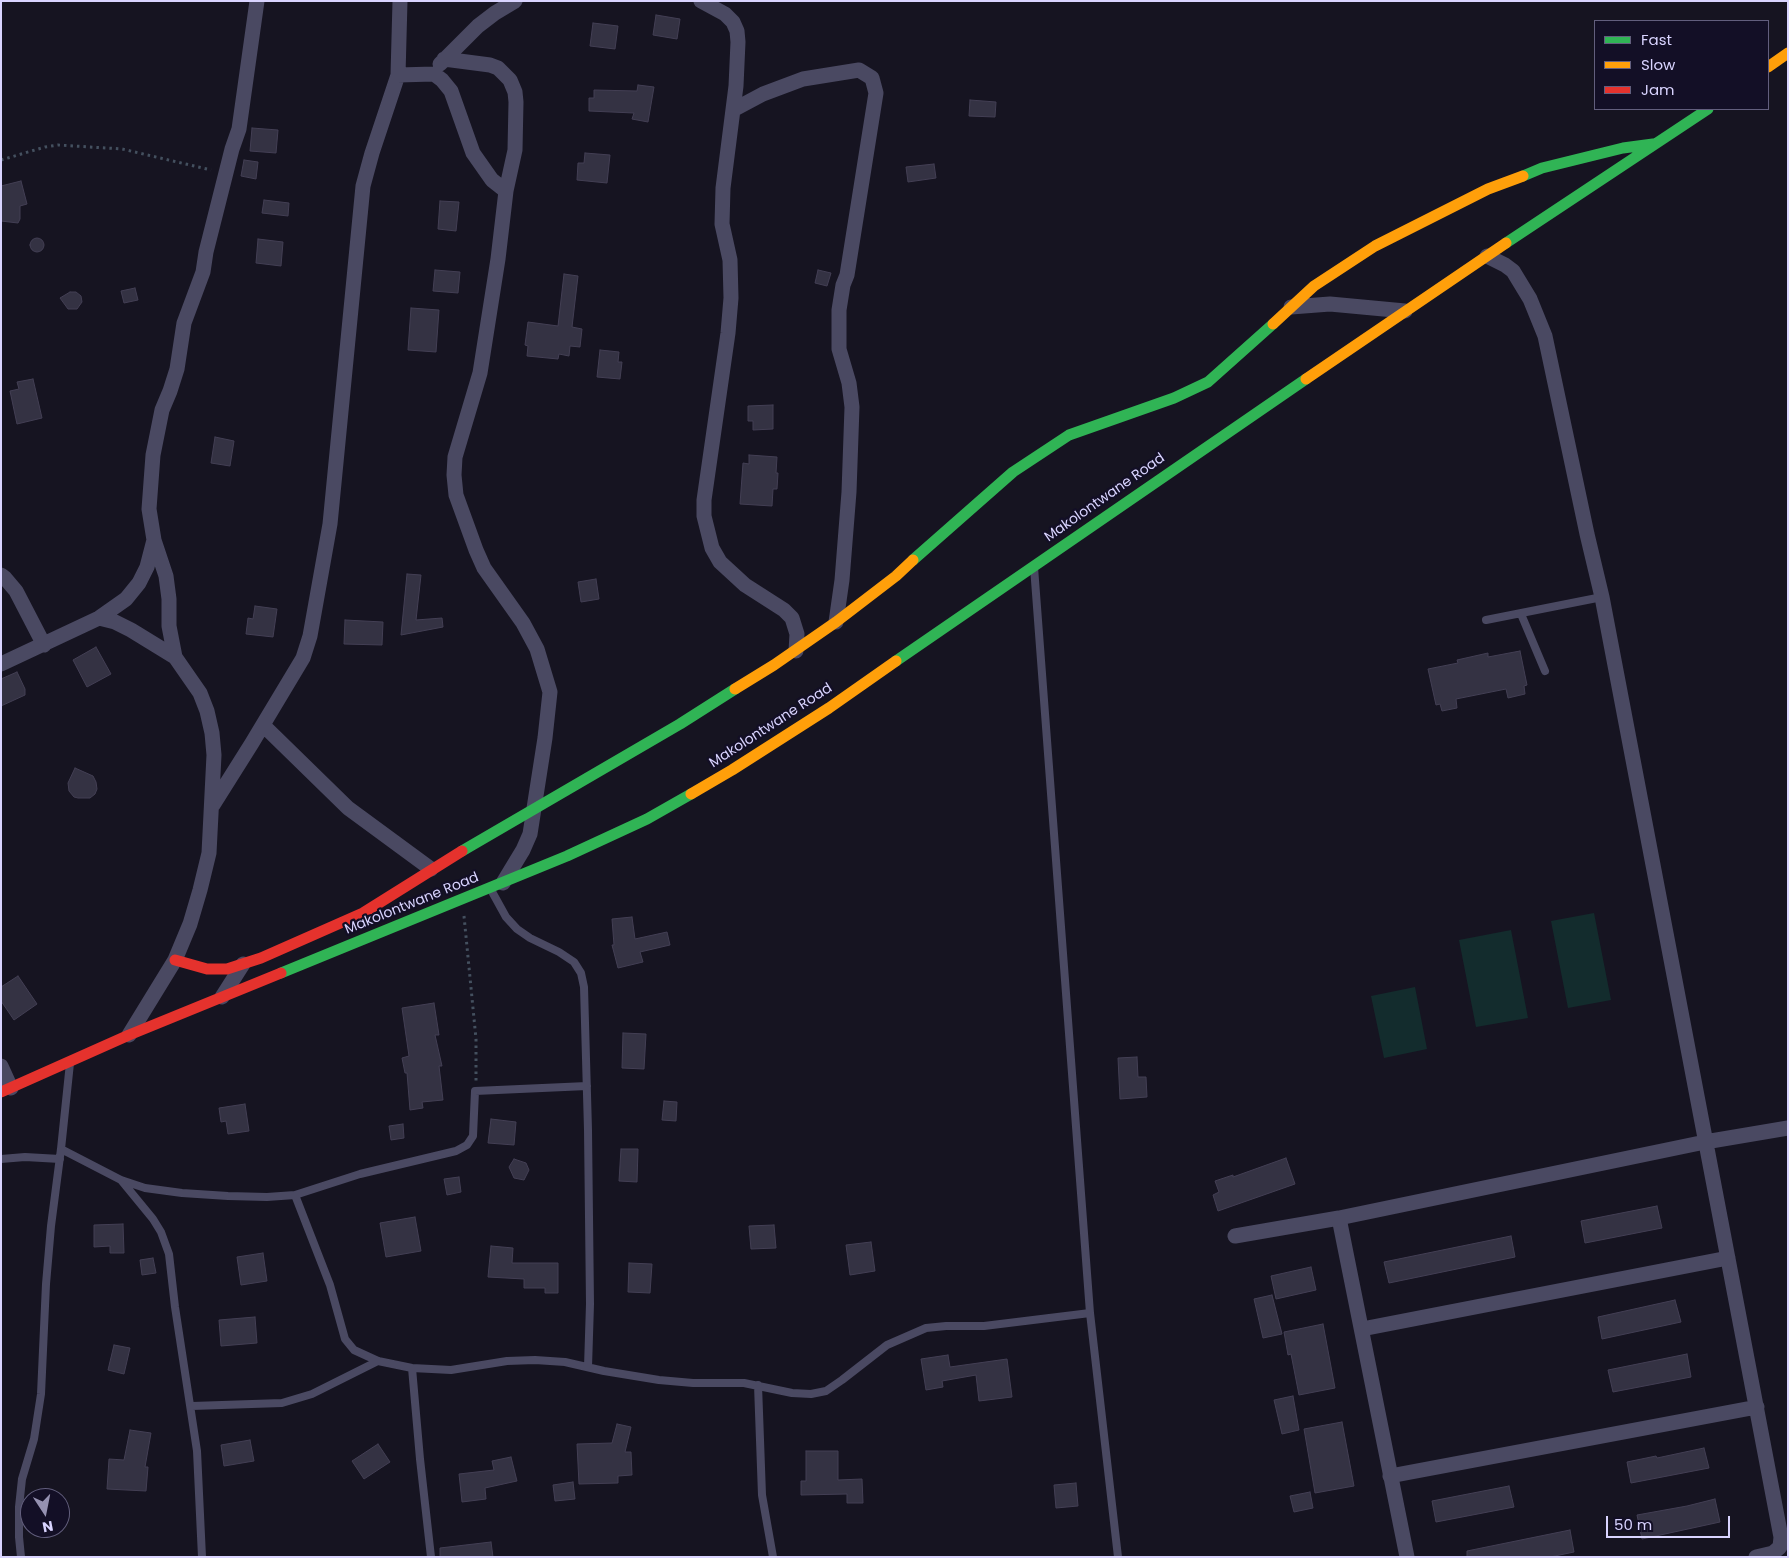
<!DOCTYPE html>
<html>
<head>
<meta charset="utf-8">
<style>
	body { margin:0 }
	#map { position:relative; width:1789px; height:1558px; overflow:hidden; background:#161421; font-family:Poppins,sans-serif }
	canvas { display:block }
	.frame { position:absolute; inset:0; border:2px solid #d9d4ff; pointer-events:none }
	.legend { position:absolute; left:1594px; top:20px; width:175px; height:90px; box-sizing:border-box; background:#130f26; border:1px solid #625e7d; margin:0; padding:6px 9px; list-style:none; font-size:15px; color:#d9d4ff }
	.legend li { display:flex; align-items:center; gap:10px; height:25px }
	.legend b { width:25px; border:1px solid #625e7d }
	.north { position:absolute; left:20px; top:1488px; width:50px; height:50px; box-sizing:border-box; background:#130f26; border:1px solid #625e7d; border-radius:50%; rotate:169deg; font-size:14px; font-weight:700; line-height:20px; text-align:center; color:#d9d4ff }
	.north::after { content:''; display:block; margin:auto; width:18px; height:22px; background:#9591b1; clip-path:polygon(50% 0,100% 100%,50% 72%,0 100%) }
	.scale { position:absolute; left:1606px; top:1516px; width:124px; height:22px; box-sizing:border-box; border:2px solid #d9d4ff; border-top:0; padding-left:6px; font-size:15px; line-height:18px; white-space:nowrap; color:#d9d4ff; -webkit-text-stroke:4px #130f26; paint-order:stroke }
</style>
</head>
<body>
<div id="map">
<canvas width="1789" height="1558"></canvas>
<div class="frame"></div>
<ul class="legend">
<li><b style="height:6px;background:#30b455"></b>Fast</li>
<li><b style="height:6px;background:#ff9f0a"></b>Slow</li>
<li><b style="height:6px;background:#e5322d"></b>Jam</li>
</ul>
<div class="north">N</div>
<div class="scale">50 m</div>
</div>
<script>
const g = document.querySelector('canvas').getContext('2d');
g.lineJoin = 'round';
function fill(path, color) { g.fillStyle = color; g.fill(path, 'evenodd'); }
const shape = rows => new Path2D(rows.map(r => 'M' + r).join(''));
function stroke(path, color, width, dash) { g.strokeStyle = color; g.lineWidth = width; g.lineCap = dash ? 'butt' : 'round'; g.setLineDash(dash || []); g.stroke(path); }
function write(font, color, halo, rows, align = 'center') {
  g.font = font + ' Poppins,sans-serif'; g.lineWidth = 4.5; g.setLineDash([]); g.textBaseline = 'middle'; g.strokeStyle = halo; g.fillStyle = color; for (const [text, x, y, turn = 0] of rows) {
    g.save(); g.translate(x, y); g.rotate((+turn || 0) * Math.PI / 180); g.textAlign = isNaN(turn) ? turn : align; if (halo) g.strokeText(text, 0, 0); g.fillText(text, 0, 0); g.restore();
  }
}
fill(shape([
	[1594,913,1611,1000,1568,1008,1551,921],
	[1511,930,1528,1018,1476,1027,1459,940],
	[1415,987,1427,1049,1384,1058,1371,996]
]), '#132c2d');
const building = shape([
	[656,15,680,19,677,39,653,35,656,15],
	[593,23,618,26,615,49,590,46,593,23],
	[638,85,654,87,648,122,632,119,634,113,589,111,589,98,594,98,594,90,637,91,638,85],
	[970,100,996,102,995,117,969,116,970,100],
	[252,128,278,130,276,153,250,151,252,128],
	[585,153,610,155,607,183,577,180,578,163,584,163,585,153],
	[244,160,258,162,256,179,241,176,244,160],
	[934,164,936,178,908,182,906,167,934,164],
	[21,181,27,204,20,206,20,219,18,223,1,221,1,186,21,181],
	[264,200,289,203,288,216,262,213,264,200],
	[440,201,459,202,456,231,438,229,440,201],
	'30 245a7 7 0 1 1 14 0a7 7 0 1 1-14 0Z',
	[258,239,283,242,281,266,256,263,258,239],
	[435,270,460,272,458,293,433,291,435,270],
	[818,270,831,273,827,286,815,283,818,270],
	[564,274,578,276,572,327,582,329,580,347,570,346,569,356,559,354,558,359,527,356,528,346,525,345,528,322,558,326,564,274],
	[135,288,138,300,124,303,121,291,135,288],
	[70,292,76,292,81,296,82,302,77,309,68,309,60,298,70,292],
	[411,308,439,310,436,352,408,350,411,308],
	[600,350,619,352,618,362,622,362,620,379,597,377,600,350],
	[33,379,42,418,17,424,10,391,19,389,17,382,33,379],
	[773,405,773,429,753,430,753,421,748,421,748,406,773,405],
	[215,437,234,441,230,466,211,463,215,437],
	[749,455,777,457,776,473,778,473,777,489,773,489,772,506,740,504,743,463,749,464,749,455],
	[407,574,421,575,416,620,442,618,443,627,401,635,407,574],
	[596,579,599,599,581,602,578,582,596,579],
	[255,606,277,609,273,637,246,634,248,618,253,619,255,606],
	[345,620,383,622,382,645,344,644,345,620],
	[96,647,111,674,87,687,73,660,96,647],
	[1520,651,1527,685,1524,686,1525,694,1508,698,1506,689,1456,699,1457,708,1442,711,1440,704,1436,705,1428,669,1458,663,1457,660,1488,653,1488,657,1520,651],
	[17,672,25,689,25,695,1,706,1,679,17,672],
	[75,768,93,776,96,782,97,789,95,794,90,798,78,798,74,797,69,791,68,783,75,768],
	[632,917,635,939,667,932,670,945,640,952,643,962,618,968,612,945,614,945,612,919,632,917],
	[18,976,37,1004,14,1020,1,1001,1,987,18,976],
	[434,1003,439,1035,435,1035,442,1066,439,1066,443,1100,422,1102,423,1108,410,1110,407,1073,405,1073,402,1058,409,1056,402,1008,434,1003],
	[623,1033,646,1034,644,1069,622,1068,623,1033],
	[1137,1057,1138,1077,1146,1077,1147,1097,1120,1099,1118,1058,1137,1057],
	[664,1101,677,1102,676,1121,662,1120,664,1101],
	[245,1104,249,1131,228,1134,226,1121,221,1122,219,1108,245,1104],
	[491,1119,516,1122,514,1145,488,1143,491,1119],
	[403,1124,404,1138,391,1140,389,1126,403,1124],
	[621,1149,638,1149,637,1182,619,1181,621,1149],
	[1286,1158,1295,1184,1218,1211,1213,1195,1219,1192,1215,1181,1233,1175,1233,1177,1286,1158],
	[514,1159,526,1163,529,1170,524,1180,514,1178,509,1167,514,1159],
	[459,1177,461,1192,447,1195,444,1179,459,1177],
	[1657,1206,1662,1228,1585,1243,1581,1221,1657,1206],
	[415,1217,421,1251,386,1257,380,1223,415,1217],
	[123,1224,124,1253,110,1253,110,1246,94,1247,94,1225,123,1224],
	[774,1225,776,1248,751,1249,749,1226,774,1225],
	[1511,1236,1515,1257,1389,1283,1384,1262,1511,1236],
	[871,1242,875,1271,850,1275,846,1245,871,1242],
	[491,1246,513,1248,512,1263,558,1263,558,1293,545,1293,545,1288,524,1288,524,1279,488,1277,491,1246],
	[263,1253,267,1281,241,1285,237,1257,263,1253],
	[153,1258,156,1273,142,1275,140,1260,153,1258],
	[629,1263,652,1264,650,1293,628,1292,629,1263],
	[1311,1267,1316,1290,1276,1299,1271,1276,1311,1267],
	[1272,1295,1282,1334,1263,1338,1254,1299,1272,1295],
	[1675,1300,1681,1322,1602,1339,1598,1317,1675,1300],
	[255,1317,257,1343,221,1346,219,1320,255,1317],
	[1323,1324,1335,1388,1299,1395,1291,1354,1288,1355,1284,1332,1323,1324],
	[114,1345,130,1348,124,1374,108,1370,114,1345],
	[1687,1354,1691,1377,1613,1392,1608,1370,1687,1354],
	[948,1355,950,1367,1007,1359,1012,1397,979,1401,976,1375,942,1381,943,1387,926,1390,921,1359,948,1355],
	[1293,1396,1299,1430,1282,1434,1274,1400,1293,1396],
	[1342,1422,1354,1486,1315,1493,1304,1429,1342,1422],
	[617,1424,631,1427,625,1452,631,1452,632,1475,618,1476,618,1483,579,1484,577,1444,612,1443,617,1424],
	[130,1430,151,1433,145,1467,148,1467,146,1491,107,1489,109,1459,124,1460,130,1430],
	[250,1440,254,1461,224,1466,221,1445,250,1440],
	[378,1444,390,1462,364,1479,352,1461,378,1444],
	[1704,1448,1709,1468,1631,1483,1627,1462,1656,1456,1657,1458,1704,1448],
	[806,1451,838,1451,838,1480,862,1479,863,1503,847,1503,847,1494,801,1495,801,1481,806,1481,806,1451],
	[511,1457,517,1481,485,1488,486,1499,462,1502,459,1474,494,1470,492,1461,511,1457],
	[573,1482,575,1499,555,1501,553,1485,573,1482],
	[1076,1483,1078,1506,1056,1508,1054,1485,1076,1483],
	[1509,1486,1514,1507,1436,1522,1432,1501,1509,1486],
	[1310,1492,1313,1508,1294,1512,1290,1496,1310,1492],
	[1715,1499,1720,1522,1642,1539,1637,1515,1687,1506,1715,1499],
	[1570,1530,1574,1552,1550,1557,1467,1557,1467,1551,1570,1530],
	[491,1542,493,1557,440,1557,440,1548,491,1542]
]);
fill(building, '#343243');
stroke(building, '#433f54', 1);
stroke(shape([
	[1,160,45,147,58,145,122,149,211,170],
	[464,916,476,1039,476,1081]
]), '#44505f', 3, [2.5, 4]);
stroke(shape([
	[1034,567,1090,1313,1118,1557],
	[1521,614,1545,671],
	[1486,620,1602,597],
	[490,888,506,917,517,929,530,938,559,952,574,962,581,973,584,987,588,1130,590,1304,588,1367],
	[61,1149,121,1180,145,1188,182,1193,228,1196,267,1197,295,1195,330,1285,345,1339,354,1350,378,1361,412,1368,451,1370,507,1361,535,1360,565,1362,604,1371,659,1380,693,1383,744,1383,792,1393,811,1394,826,1391,842,1380,887,1345,926,1328,946,1326,984,1326,1090,1313],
	[1,1159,25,1157,60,1159],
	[121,1180,153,1219,161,1232,169,1254,175,1307,197,1451,202,1557],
	[295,1195,360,1174,456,1151,467,1145,473,1136,475,1091,587,1086],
	[412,1368,420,1459,431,1557],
	[758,1385,762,1495,773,1557],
	[192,1406,282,1403,312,1394,378,1361],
	[21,1557,19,1537,19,1507,22,1479,34,1439,41,1394,46,1284,51,1226,61,1149,70,1063]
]), '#4a4962', 8);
stroke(shape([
	[701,1,725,14,733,22,737,31,738,42,736,86,723,188,722,224,730,260,731,298,728,333,704,500,704,516,712,548,720,562,745,585,784,610,792,618,797,634,796,651],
	[444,59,490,65,498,68,510,80,515,92,516,102,515,150,506,191,498,259,480,373,455,457,454,475,456,495,476,550,484,568,523,623,537,649,550,692,545,738,530,834,523,850,503,883],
	[440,64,478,26,495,13,515,1],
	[398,75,434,74,442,80,451,91,473,153,492,180,506,191],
	[733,110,763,94,803,79,859,70,872,78,876,93,847,275,843,285,839,310,839,349,849,383,852,407,849,492,842,580,836,622],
	[1487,256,1505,265,1513,271,1530,299,1545,336,1587,534,1602,597,1781,1537,1780,1547,1773,1553,1756,1557],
	[1291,307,1330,304,1405,311],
	[1,575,5,578,16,591,44,645],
	[99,618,115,622,131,630,175,657],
	[1,664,99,618,126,599,139,583,147,567,154,540],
	[263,725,348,808,431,869],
	[213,805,252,743,303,658,310,636,330,524,363,186,372,153,398,75,400,1],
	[222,997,243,964],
	[129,1035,175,960,190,924,200,890,209,853,214,755,212,733,207,711,200,693,175,657,169,626,169,599,166,576,154,540,149,509,153,455,162,410,170,391,177,369,184,323,203,272,206,252,232,149,239,129,257,1],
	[1,1066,11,1088],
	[1339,1218,1407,1557],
	[1235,1236,1339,1218,1705,1142,1788,1128],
	[1362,1329,1728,1258],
	[1390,1476,1757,1407]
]), '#4a4962', 15);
stroke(shape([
	[1523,176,1542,168,1623,148,1653,144],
	[1506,243,1708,109],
	[913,560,1013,472,1069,435,1174,398,1208,382,1273,324],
	[896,661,1306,379],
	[462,851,680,724,735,689],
	[281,973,567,856,647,819,691,794]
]), '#30b455', 11);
stroke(shape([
	[1768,67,1788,53],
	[1273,324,1314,286,1375,246,1488,189,1523,176],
	[1306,379,1506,243],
	[735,689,774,665,836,622,896,576,913,560],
	[691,794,732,770,829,708,896,661]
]), '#ff9f0a', 11);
stroke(shape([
	[175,960,207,969,227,969,261,958,363,913,462,851],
	[1,1092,129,1035,281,973]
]), '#e5322d', 11);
write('14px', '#d9d4ff', '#130f26', [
	["Makolontwane Road",1105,498,-35],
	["Makolontwane Road",771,726,-33],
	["Makolontwane Road",412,904,-22]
]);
</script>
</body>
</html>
